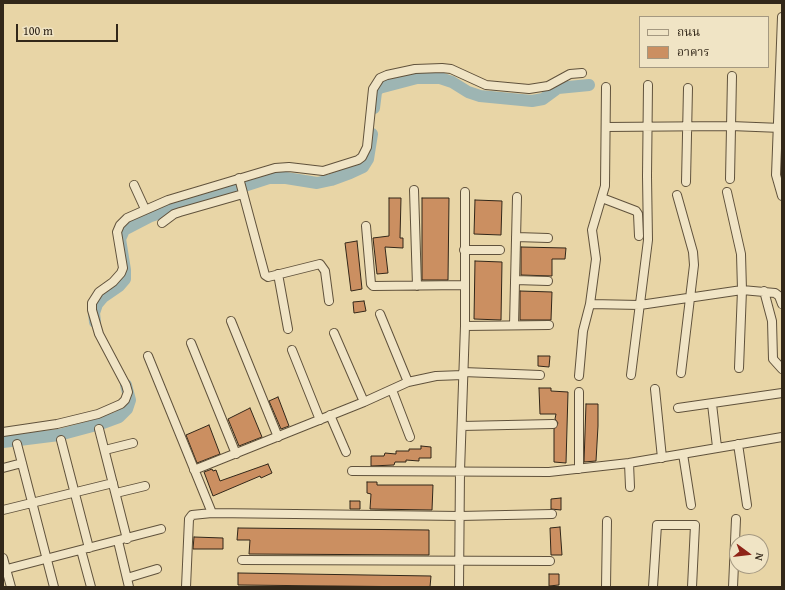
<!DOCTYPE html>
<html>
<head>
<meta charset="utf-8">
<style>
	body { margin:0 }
	#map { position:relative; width:785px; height:590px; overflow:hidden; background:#e8d5a6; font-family:"Gentium Book Plus","Noto Serif Thai",serif }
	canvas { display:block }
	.frame { position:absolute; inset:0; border:4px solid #322719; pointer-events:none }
	.legend { position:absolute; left:639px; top:16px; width:130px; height:52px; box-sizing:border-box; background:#f0e4c5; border:1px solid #a49880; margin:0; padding:5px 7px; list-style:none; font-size:12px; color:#322719 }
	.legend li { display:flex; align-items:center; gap:8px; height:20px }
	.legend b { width:20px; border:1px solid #a49880 }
	.north { position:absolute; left:729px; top:534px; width:40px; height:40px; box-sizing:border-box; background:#f0e4c5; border:1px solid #a49880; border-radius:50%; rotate:105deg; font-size:11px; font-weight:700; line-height:16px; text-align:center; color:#322719 }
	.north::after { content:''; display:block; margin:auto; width:14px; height:18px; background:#8f2418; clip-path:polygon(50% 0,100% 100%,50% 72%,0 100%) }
	.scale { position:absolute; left:16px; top:24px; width:102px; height:18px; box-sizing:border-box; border:2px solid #322719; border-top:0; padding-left:5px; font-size:12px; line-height:14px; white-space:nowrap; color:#322719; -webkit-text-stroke:3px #f0e4c5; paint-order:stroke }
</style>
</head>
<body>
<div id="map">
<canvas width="785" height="590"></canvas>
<div class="frame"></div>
<ul class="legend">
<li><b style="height:5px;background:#f0e4c5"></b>ถนน</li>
<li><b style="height:11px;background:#cb8f61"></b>อาคาร</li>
</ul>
<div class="north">N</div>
<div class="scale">100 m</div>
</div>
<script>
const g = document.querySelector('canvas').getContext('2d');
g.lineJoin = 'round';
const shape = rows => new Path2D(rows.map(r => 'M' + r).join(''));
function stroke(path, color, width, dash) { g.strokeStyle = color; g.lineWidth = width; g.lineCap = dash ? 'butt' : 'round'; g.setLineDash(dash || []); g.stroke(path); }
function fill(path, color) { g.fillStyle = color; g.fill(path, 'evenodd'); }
stroke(shape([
	[374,108,376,92,379,88,417,78,440,78,452,82,468,92,480,96,532,101,543,99,558,88,589,85],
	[95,322,94,313,97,304,103,297,119,286,125,279,125,270,120,239,124,230,151,216,269,178,286,178,317,183,331,180,350,173,363,167,368,159,372,134],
	[3,442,59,435,100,424,119,417,127,409,130,400,126,385]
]), '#9db5b3', 12);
const building = shape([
	[389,198,401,198,400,238,403,238,403,248,385,247,388,273,377,274,373,238,389,236,389,198],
	[422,198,449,198,448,280,422,280,422,198],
	[475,200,502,201,501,235,474,234,475,200],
	[357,241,362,289,351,291,345,243,357,241],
	[521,247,566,248,565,259,552,259,552,276,521,275,521,247],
	[475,261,502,262,501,320,474,319,475,261],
	[520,291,552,292,551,320,520,320,520,291],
	[364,301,366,311,354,313,353,302,364,301],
	[538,356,550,356,549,367,538,366,538,356],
	[539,388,551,388,551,391,568,392,566,463,554,462,554,429,558,423,555,419,556,414,540,414,539,388],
	[278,397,289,426,281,429,269,401,278,397],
	[586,404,598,404,598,426,596,461,584,462,586,404],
	[250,408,262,437,239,446,228,419,250,408],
	[209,425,220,454,197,463,186,435,209,425],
	[421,446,431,447,431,458,419,458,419,461,406,460,406,462,395,462,394,465,371,466,371,456,384,456,385,453,396,454,396,451,409,451,409,449,421,449,421,446],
	[268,464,272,473,261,478,260,476,213,496,204,472,212,469,213,471,216,470,220,481,268,464],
	[367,482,377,482,377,485,433,485,432,510,370,509,371,494,367,493,367,482],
	[561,498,561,510,551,509,551,499,561,498],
	[350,501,360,501,360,509,350,509,350,501],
	[560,527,562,555,551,555,550,528,560,527],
	[238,528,429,530,429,555,249,554,250,540,237,540,238,528],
	[194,537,223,538,223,549,193,549,194,537],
	[238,573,431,576,430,587,238,585,238,573],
	[549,574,559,574,559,585,549,586,549,574]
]);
fill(building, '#cb8f61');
stroke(building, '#322719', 1);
const minor = shape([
	[782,17,776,175,782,196],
	[606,127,731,126,781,128],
	[239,178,265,275,268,277,320,264,325,271,329,301],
	[730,179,732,76],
	[686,182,688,88],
	[134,185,145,209],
	[414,190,417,286],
	[727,192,741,254,742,290,739,368],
	[677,195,693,252,694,265,681,373],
	[602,198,636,211,638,214,639,236],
	[162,223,174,214,180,212,243,194],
	[366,226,371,284,373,286,465,285],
	[516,237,548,238],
	[464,250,500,250],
	[278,274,288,329],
	[515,280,548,281],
	[764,291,772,321,773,359,782,369],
	[590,304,640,305,742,290,775,293,779,296,782,304],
	[380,314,408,382],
	[231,321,278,437],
	[514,325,517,197],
	[465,326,549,325],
	[334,333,364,402],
	[191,343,236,454],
	[292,350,320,420],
	[148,356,212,513],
	[463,372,540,375],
	[631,375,648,240,647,176,648,85],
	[579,376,583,331,590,304,596,259,592,230,605,186,606,87],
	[655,389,662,458],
	[392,390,410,437],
	[712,404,717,447],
	[678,408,782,393],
	[330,415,346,452],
	[462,426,553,424],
	[99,429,127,539],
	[3,432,57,424,98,414,121,404,125,400,128,392,126,385,99,334,92,310,92,303,99,292,113,282,121,273,123,268,117,232,120,225,127,218,168,200,275,168,289,167,323,171,358,160,362,157,367,147,373,89,380,78,387,75,415,69,442,68,451,69,486,85,529,89,548,86,570,74,582,73],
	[61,440,89,548],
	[17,444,54,587],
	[738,444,747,505],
	[105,450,133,443],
	[683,454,691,505],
	[629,463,630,487],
	[3,468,22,463],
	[579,469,579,392],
	[194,470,364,402,408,382,436,376,463,375],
	[352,471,549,472,629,463,782,437],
	[116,493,145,486],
	[3,510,113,483],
	[118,541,129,587],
	[81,550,91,587],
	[3,558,11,587],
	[242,560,550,561],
	[3,570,161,529],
	[127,578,157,569],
	[186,587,189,519,192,515,212,513,460,516,552,514],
	[459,587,460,471,465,326,465,192],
	[606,587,607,521],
	[653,587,657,525,695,525,692,587],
	[733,587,736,519]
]);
stroke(minor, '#60523c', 10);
stroke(minor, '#f0e4c5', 8);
</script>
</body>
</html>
